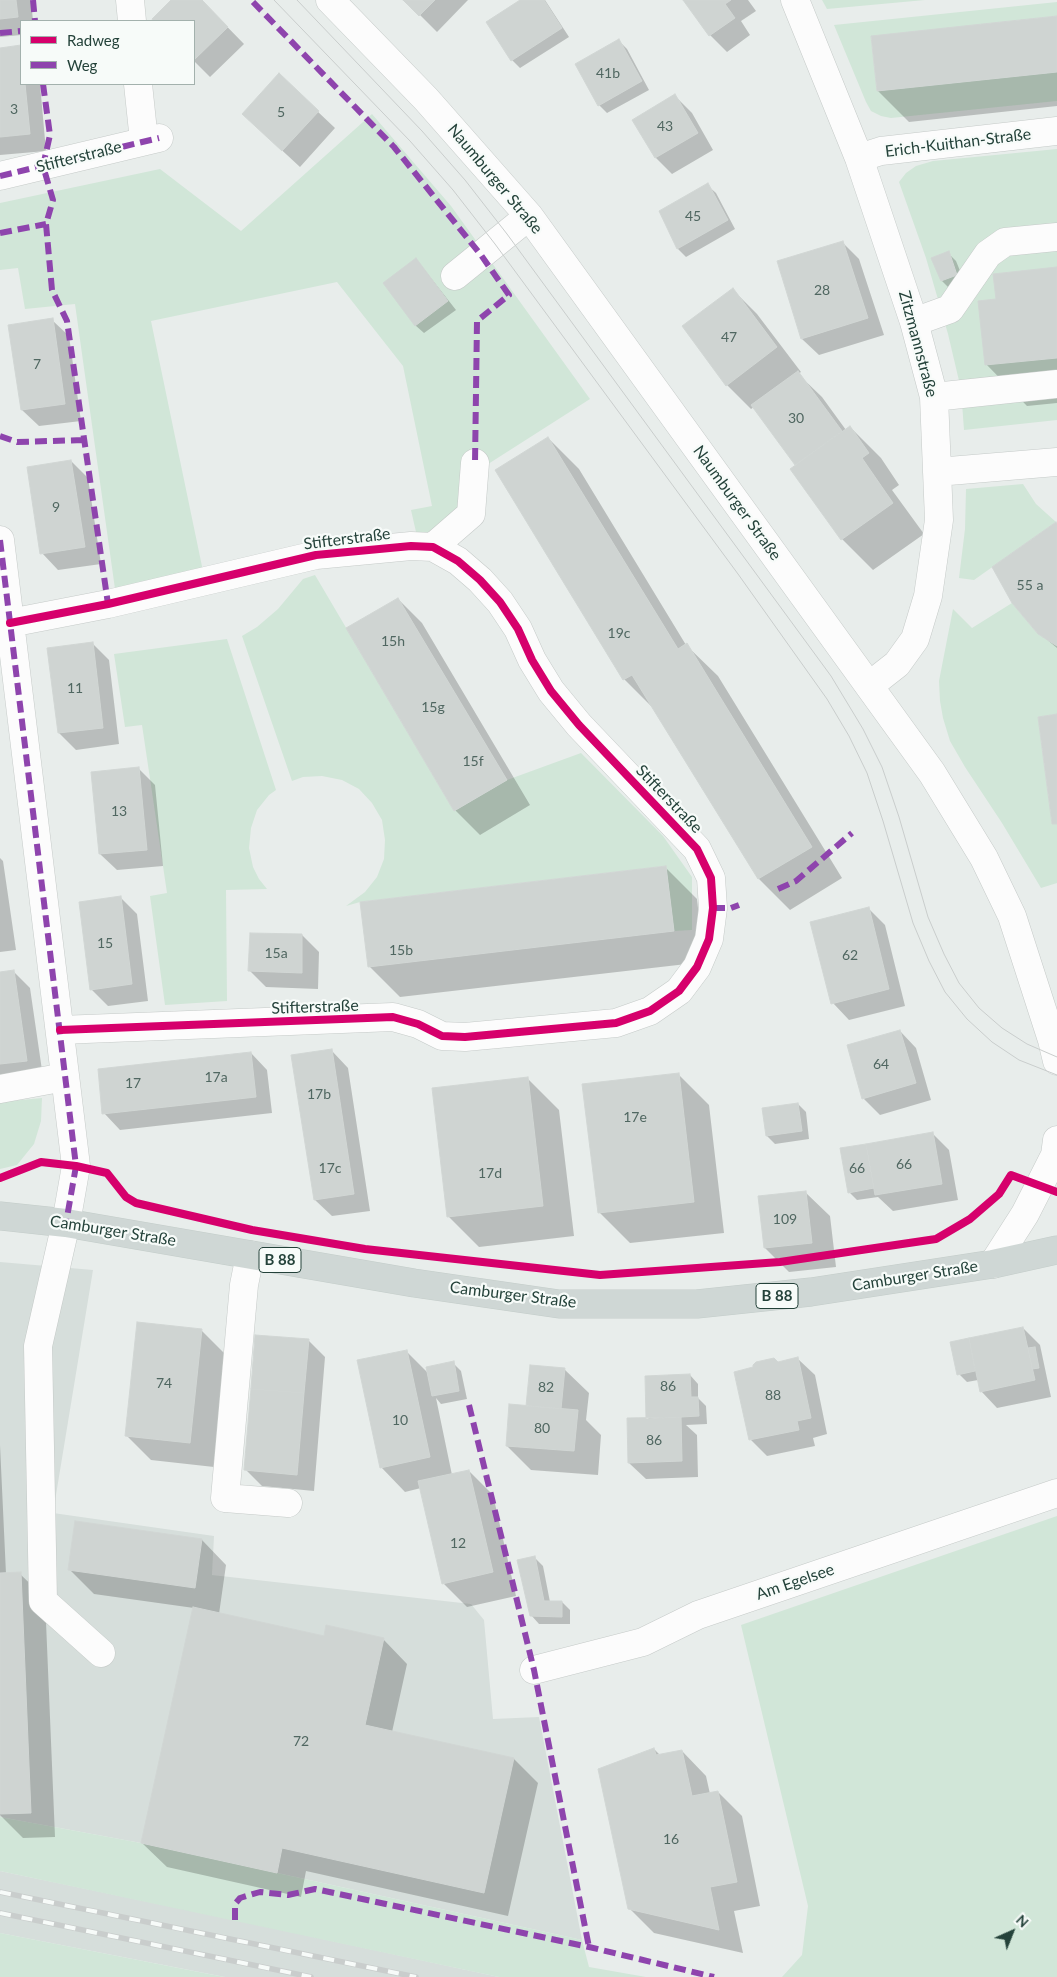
<!DOCTYPE html>
<html>
<head>
<meta charset="utf-8">
<style>
	body { margin:0 }
	#map { position:relative; width:1057px; height:1977px; overflow:hidden; background:#e8edeb; font-family:Lato,sans-serif }
	canvas { display:block }
	.legend { position:absolute; left:20px; top:20px; width:175px; height:65px; box-sizing:border-box; background:#f7fbf9; border:1px solid #a3b1ad; margin:0; padding:6px 9px; list-style:none; font-size:15px; color:#24423a }
	.legend li { display:flex; align-items:center; gap:10px; height:25px }
	.legend b { width:25px; border:1px solid #a3b1ad }
	.north { position:absolute; left:987px; top:1907px; width:50px; height:50px; -webkit-text-stroke:4px #f7fbf9; paint-order:stroke; rotate:44deg; font-size:14px; font-weight:700; line-height:20px; text-align:center; color:#24423a }
	.north::after { content:''; display:block; margin:auto; width:18px; height:22px; background:#24423a; clip-path:polygon(50% 0,100% 100%,50% 72%,0 100%) }
</style>
</head>
<body>
<div id="map">
<canvas width="1057" height="1977"></canvas>
<ul class="legend">
<li><b style="height:6px;background:#d6006c"></b>Radweg</li>
<li><b style="height:6px;background:#8e44ad"></b>Weg</li>
</ul>
<div class="north">N</div>
</div>
<script>
const g = document.querySelector('canvas').getContext('2d');
g.lineJoin = 'round';
function fill(path, color) { g.fillStyle = color; g.fill(path, 'evenodd'); }
const shape = rows => new Path2D(rows.map(r => 'M' + r).join(''));
function stroke(path, color, width, dash) { g.strokeStyle = color; g.lineWidth = width; g.lineCap = dash ? 'butt' : 'round'; g.setLineDash(dash || []); g.stroke(path); }
function write(font, color, halo, rows, align = 'center') {
  g.font = font + ' Lato,sans-serif'; g.lineWidth = 4.5; g.setLineDash([]); g.textBaseline = 'middle'; g.strokeStyle = halo; g.fillStyle = color; for (const [text, x, y, turn = 0] of rows) {
    g.save(); g.translate(x, y); g.rotate((+turn || 0) * Math.PI / 180); g.textAlign = isNaN(turn) ? turn : align; if (halo) g.strokeText(text, 0, 0); g.fillText(text, 0, 0); g.restore();
  }
}
fill(shape([
	[0,1262,93,1270,53,1513,214,1536,212,1575,471,1604,484,1620,493,1719,539,1717,582,1940,141,1843,0,1817],
	[0,1871,221,1917,499,1977,225,1977,0,1933]
]), '#d6dedb');
fill(shape([
	[822,0,925,0,827,9],
	[1057,2,1057,16,871,37,877,91,1057,72,1057,101,891,118,881,116,871,111,866,102,834,25],
	[372,114,451,206,590,399,485,466,460,510,427,534,416,532,411,510,432,506,403,366,337,282,151,321,204,576,116,596,75,304,25,309,18,268,0,270,0,203,160,169,241,231],
	[1057,149,1057,375,960,385,948,334,926,258,899,182,906,173,916,166,933,161],
	[1057,392,1057,420,964,430,962,403],
	[1023,484,1036,504,1056,522,974,580,959,578,965,529,966,489],
	[315,575,454,811,507,780,581,753,663,836,692,877,692,930,674,931,666,866,360,902,346,906,365,892,377,877,384,859,385,840,382,820,372,803,359,789,342,780,322,776,303,777,292,781,242,636,257,627,278,609,303,579],
	[1012,603,1038,634,1057,646,1057,714,1038,717,1052,824,1057,824,1057,883,1041,888,1002,823,965,767,950,741,943,718,940,701,939,681,953,609,972,628],
	[227,639,276,790,269,795,257,810,251,828,249,848,253,867,259,879,267,889,226,890,227,1001,165,1005,150,896,167,893,142,725,125,727,114,654],
	[42,1098,41,1121,34,1144,17,1165,0,1169,0,1102],
	[1057,1516,1057,1977,782,1977,802,1955,808,1906,741,1625],
	[0,1817,141,1843,582,1940,589,1967,646,1977,499,1977,0,1871],
	[0,1933,209,1974,225,1977,0,1977]
]), '#d1e6d8');
fill(shape([
	[0,0,31,0,33,21,21,21,21,35,0,37],
	[173,0,201,0,244,44,210,77,194,61,194,21,155,21,153,19],
	[405,0,468,0,437,32],
	[523,0,545,0,569,37,520,68,512,60],
	[685,0,748,0,756,11,741,21,750,35,727,52,710,35],
	[1057,18,1057,106,909,122,878,91],
	[619,41,627,49,649,90,607,113,599,105],
	[21,47,21,84,40,84,46,151,0,155,0,49],
	[279,75,335,128,300,167,260,130],
	[675,96,692,113,713,150,672,174,656,158,634,120],
	[707,185,716,193,735,229,686,257,678,249,661,211],
	[842,242,859,259,884,335,819,355,802,339,778,262],
	[948,253,956,261,965,283,950,289,942,281],
	[416,259,456,310,424,333,415,325],
	[1057,269,1057,403,1027,406,986,364,997,300],
	[733,290,757,314,801,372,798,374,822,397,846,430,850,427,881,458,899,485,892,490,924,534,873,570,842,539,792,469,797,465,754,407,751,409,727,385],
	[52,320,69,336,81,421,39,426,22,410],
	[548,438,579,469,686,645,718,676,842,878,790,910,759,879,656,711,624,679,496,470],
	[71,461,88,478,101,564,58,570,42,553],
	[1057,525,1057,648,1039,633],
	[398,599,422,623,530,805,480,835,455,810,348,629],
	[92,643,109,660,119,744,76,750,59,733],
	[139,769,155,785,163,866,117,870,100,854],
	[0,858,3,861,16,950,0,952],
	[666,868,697,899,704,962,400,997,369,966],
	[120,897,137,914,148,1001,108,1006,91,989],
	[868,908,885,925,905,1006,849,1020,833,1003],
	[302,935,319,952,318,989,266,987,250,971],
	[14,972,30,988,43,1077,0,1083,0,974],
	[900,1031,916,1048,931,1100,880,1115,863,1098],
	[332,1051,348,1068,370,1211,332,1216,315,1200],
	[251,1053,267,1070,272,1113,120,1130,104,1113],
	[678,1074,709,1105,724,1233,630,1243,599,1212],
	[527,1078,559,1110,574,1236,479,1247,448,1216],
	[798,1104,806,1112,809,1139,775,1144,767,1136],
	[933,1134,949,1150,958,1200,893,1211,878,1197,857,1200,849,1192],
	[805,1192,830,1216,836,1267,789,1272,765,1248,759,1197],
	[138,1324,202,1331,226,1355,214,1467,151,1460,127,1436],
	[1023,1328,1040,1345,1051,1397,997,1408,981,1391,978,1380,967,1382,959,1374,952,1343],
	[308,1340,325,1357,314,1491,262,1486,246,1470],
	[406,1351,428,1373,453,1363,461,1371,467,1399,441,1404,436,1398,452,1475,469,1471,493,1495,516,1596,467,1607,443,1583,421,1488,405,1492,381,1467],
	[798,1359,815,1375,827,1434,813,1438,815,1446,767,1456,751,1440,736,1373],
	[564,1369,589,1393,586,1420,601,1435,598,1475,531,1470,507,1446,527,1407],
	[690,1375,698,1384,698,1398,706,1406,707,1424,686,1425,697,1435,698,1477,646,1479,629,1463,648,1419],
	[0,1445,6,1574,20,1574,45,1598,55,1837,23,1838,0,1815],
	[202,1540,226,1565,219,1614,325,1638,383,1639,407,1664,392,1732,514,1759,538,1783,508,1916,306,1871,301,1897,167,1867,142,1843,194,1608,94,1594,70,1570],
	[534,1557,543,1566,550,1602,562,1602,570,1610,570,1624,539,1624,531,1615],
	[654,1749,660,1755,682,1751,706,1776,710,1794,718,1792,742,1816,760,1906,734,1911,743,1953,654,1933,629,1908]
]), '#0003');
const building = shape([
	[0,0,16,0,18,17,0,19,0,0],
	[171,0,202,0,228,27,194,60,194,21,153,21,152,19,171,0],
	[403,0,435,0,419,16,403,0],
	[520,0,544,0,562,28,511,61,486,22,520,0],
	[683,0,731,0,725,4,735,18,709,36,683,0],
	[1057,16,1057,72,877,91,871,36,1057,16],
	[619,39,642,81,598,106,575,64,619,39],
	[21,45,21,84,25,84,30,134,0,137,0,48,21,45],
	[279,73,319,111,282,151,242,114,279,73],
	[675,94,698,133,655,158,632,120,675,94],
	[708,183,728,220,677,249,659,211,708,183],
	[843,241,868,318,801,339,777,261,843,241],
	[949,251,957,275,941,281,931,258,949,251],
	[416,258,448,301,415,326,383,283,416,258],
	[1057,267,1057,358,985,365,978,301,996,299,993,274,1057,267],
	[733,288,777,347,726,386,682,326,733,288],
	[53,318,65,404,21,410,8,325,53,318],
	[798,371,842,431,795,465,751,405,798,371],
	[850,426,869,453,862,458,893,503,841,540,790,469,850,426],
	[548,437,678,649,687,643,812,847,758,879,632,675,623,680,495,470,548,437],
	[71,460,85,547,40,554,27,467,71,460],
	[1056,522,1057,524,1057,646,1038,634,1012,603,992,567,1056,522],
	[398,598,507,780,454,811,346,628,398,598],
	[93,642,103,728,58,733,47,648,93,642],
	[1057,714,1057,824,1052,824,1038,717,1057,714],
	[139,767,147,850,99,854,91,772,139,767],
	[666,866,674,931,368,967,360,902,666,866],
	[121,896,132,984,90,990,79,902,121,896],
	[869,907,889,989,831,1004,810,922,869,907],
	[250,933,302,934,302,973,248,971,250,933],
	[14,970,27,1061,0,1064,0,972,14,970],
	[900,1030,916,1083,862,1099,847,1045,900,1030],
	[332,1049,354,1194,314,1200,291,1055,332,1049],
	[251,1052,256,1097,102,1114,98,1069,251,1052],
	[679,1073,694,1202,598,1213,582,1084,679,1073],
	[528,1077,543,1206,447,1217,432,1088,528,1077],
	[798,1103,802,1131,766,1136,762,1108,798,1103],
	[933,1132,942,1184,875,1195,866,1144,933,1132],
	[866,1144,874,1188,848,1193,840,1148,866,1144],
	[806,1191,812,1243,764,1248,758,1196,806,1191],
	[137,1322,202,1329,190,1443,125,1436,137,1322],
	[1023,1327,1035,1380,980,1392,969,1338,1023,1327],
	[255,1335,309,1339,304,1393,251,1389,255,1335],
	[969,1338,975,1371,957,1375,950,1342,969,1338],
	[1035,1347,1039,1368,1032,1369,1028,1348,1035,1347],
	[407,1350,430,1457,380,1468,357,1360,407,1350],
	[798,1357,811,1418,797,1421,799,1430,749,1440,734,1372,753,1367,753,1365,756,1362,774,1358,778,1362,798,1357],
	[454,1361,459,1391,432,1396,426,1367,454,1361],
	[530,1365,565,1368,561,1409,526,1406,530,1365],
	[690,1374,691,1397,698,1397,699,1416,646,1419,645,1376,690,1374],
	[251,1389,304,1393,297,1475,244,1470,251,1389],
	[509,1404,578,1410,574,1451,506,1446,509,1404],
	[681,1417,682,1461,628,1463,627,1418,681,1417],
	[469,1470,493,1572,442,1584,418,1481,469,1470],
	[75,1521,202,1539,195,1588,68,1570,75,1521],
	[535,1556,544,1601,562,1601,562,1617,530,1616,517,1560,535,1556],
	[21,1572,31,1813,0,1814,0,1573,21,1572],
	[193,1607,324,1636,326,1625,384,1638,365,1725,514,1758,484,1893,282,1848,277,1873,141,1843,193,1607],
	[654,1748,656,1755,682,1750,692,1796,718,1791,737,1882,710,1887,719,1930,628,1909,598,1769,654,1748]
]);
fill(building, '#cfd4d2');
stroke(building, '#d1d6d4', 1);
const minor = shape([
	[130,0,132,21],
	[330,0,426,99,529,216,932,773,984,858,1012,916,1052,1040,1057,1061],
	[795,0,859,158,914,322,934,397,939,520,928,596,915,639,897,664,869,686],
	[138,84,144,141],
	[859,158,881,151,1057,131],
	[0,176,159,138],
	[455,276,529,216],
	[914,322,950,309,988,254,1005,242,1057,237],
	[934,397,1057,384],
	[937,472,1057,462],
	[0,540,76,1166,66,1223,38,1346,43,1601,101,1653],
	[433,547,471,514,475,463],
	[10,623,108,604,316,555,411,546,433,547,458,561,480,580,500,602,518,629,532,660,551,691,579,725,697,849,711,878,713,908,709,939,697,967,679,991,650,1011,616,1023,465,1037,442,1036,418,1024,393,1017,60,1030],
	[0,1089,65,1077],
	[250,1255,244,1285,225,1498,288,1503],
	[993,1264,1025,1214,1055,1155,1057,1140],
	[534,1670,643,1642,698,1615,1057,1493]
]);
const major = shape([
	[0,1216,66,1223,414,1283,559,1304,697,1304,811,1292,993,1264,1057,1250]
]);
stroke(minor, '#c5cac8', 29);
stroke(major, '#c3ccc9', 29);
stroke(minor, '#fcfcfc', 28);
stroke(major, '#cfd7d5', 28);
stroke(shape([
	[274,0,410,141,453,190,495,244,738,574,827,699,849,736,867,773,883,821,913,923,929,961,945,992,967,1019,992,1042,1019,1060,1057,1075],
	[297,0,422,131,465,180,507,234,831,676,863,729,882,767,899,817,928,917,944,954,959,983,979,1008,1002,1028,1027,1044,1057,1057]
]), '#c9cdcc', 1);
const rail = shape([
	[0,1892,416,1977],
	[0,1913,311,1977]
]);
stroke(rail, '#c9cdcc', 5.5);
stroke(rail, '#f7fbf9', 4, [11]);
stroke(shape([
	[33,0,35,21],
	[253,2,394,147,481,255,509,295,477,321,475,463],
	[0,33,21,31],
	[43,84,50,135,43,166,53,200,46,224,52,290,67,321,108,604],
	[0,176,159,138],
	[0,233,46,224],
	[0,436,17,442,85,440],
	[0,540,76,1166,66,1223],
	[778,889,796,881,852,833],
	[713,908,731,908,739,905],
	[469,1405,534,1670,589,1947],
	[235,1920,235,1904,240,1898,260,1892,288,1895,315,1889,589,1947,714,1977]
]), '#8e44ad', 6, [12, 6]);
stroke(shape([
	[10,623,108,604,316,555,411,546,433,547,458,561,480,580,500,602,518,629,532,660,551,691,579,725,697,849,711,878,713,908,709,939,697,967,679,991,650,1011,616,1023,465,1037,442,1036,418,1024,393,1017,60,1030],
	[0,1178,41,1162,76,1166,107,1173,126,1197,136,1203,252,1230,365,1249,600,1275,780,1262,936,1239,970,1219,999,1194,1011,1175,1057,1192]
]), '#d6006c', 8);
write('14px', '#506761', null, [
	["41b",608,73],
	["3",14,109],
	["5",281,112],
	["43",665,126],
	["45",693,216],
	["28",822,290],
	["47",729,337],
	["7",37,364],
	["30",796,418],
	["9",56,507],
	["55 a",1030,585],
	["19c",619,633],
	["15h",393,641],
	["11",75,688],
	["15g",433,707],
	["15f",473,761],
	["13",119,811],
	["15",105,943],
	["15b",401,950],
	["15a",276,953],
	["62",850,955],
	["64",881,1064],
	["17a",216,1077],
	["17",133,1083],
	["17b",319,1094],
	["17e",635,1117],
	["66",904,1164],
	["17c",330,1168],
	["66",857,1168],
	["17d",490,1173],
	["109",785,1219],
	["74",164,1383],
	["86",668,1386],
	["82",546,1387],
	["88",773,1395],
	["10",400,1420],
	["80",542,1428],
	["86",654,1440],
	["12",458,1543],
	["72",301,1741],
	["16",671,1839]
]);
for (const [x, y, w] of [
	[280,1260,42],
	[777,1296,42]
]) { const box = new Path2D(); box.roundRect(x - w / 2, y - 12.5, w, 25, 4); g.fillStyle = '#f7fbf9'; g.fill(box); stroke(box, '#24423a', 1); }
write('bold 15px', '#24423a', null, [
	["B 88",280,1260],
	["B 88",777,1296]
]);
write('16px', '#24423a', '#f7fbf9', [
	["Erich-Kuithan-Straße",958,143,-7],
	["Stifterstraße",79,157,-14],
	["Naumburger Straße",495,179,50],
	["Zitzmannstraße",918,344,75],
	["Naumburger Straße",737,503,54],
	["Stifterstraße",347,539,-7],
	["Stifterstraße",669,799,46],
	["Stifterstraße",315,1007,-2],
	["Camburger Straße",113,1231,9],
	["Camburger Straße",915,1276,-9],
	["Camburger Straße",513,1295,7],
	["Am Egelsee",795,1582,-19]
]);
</script>
</body>
</html>
